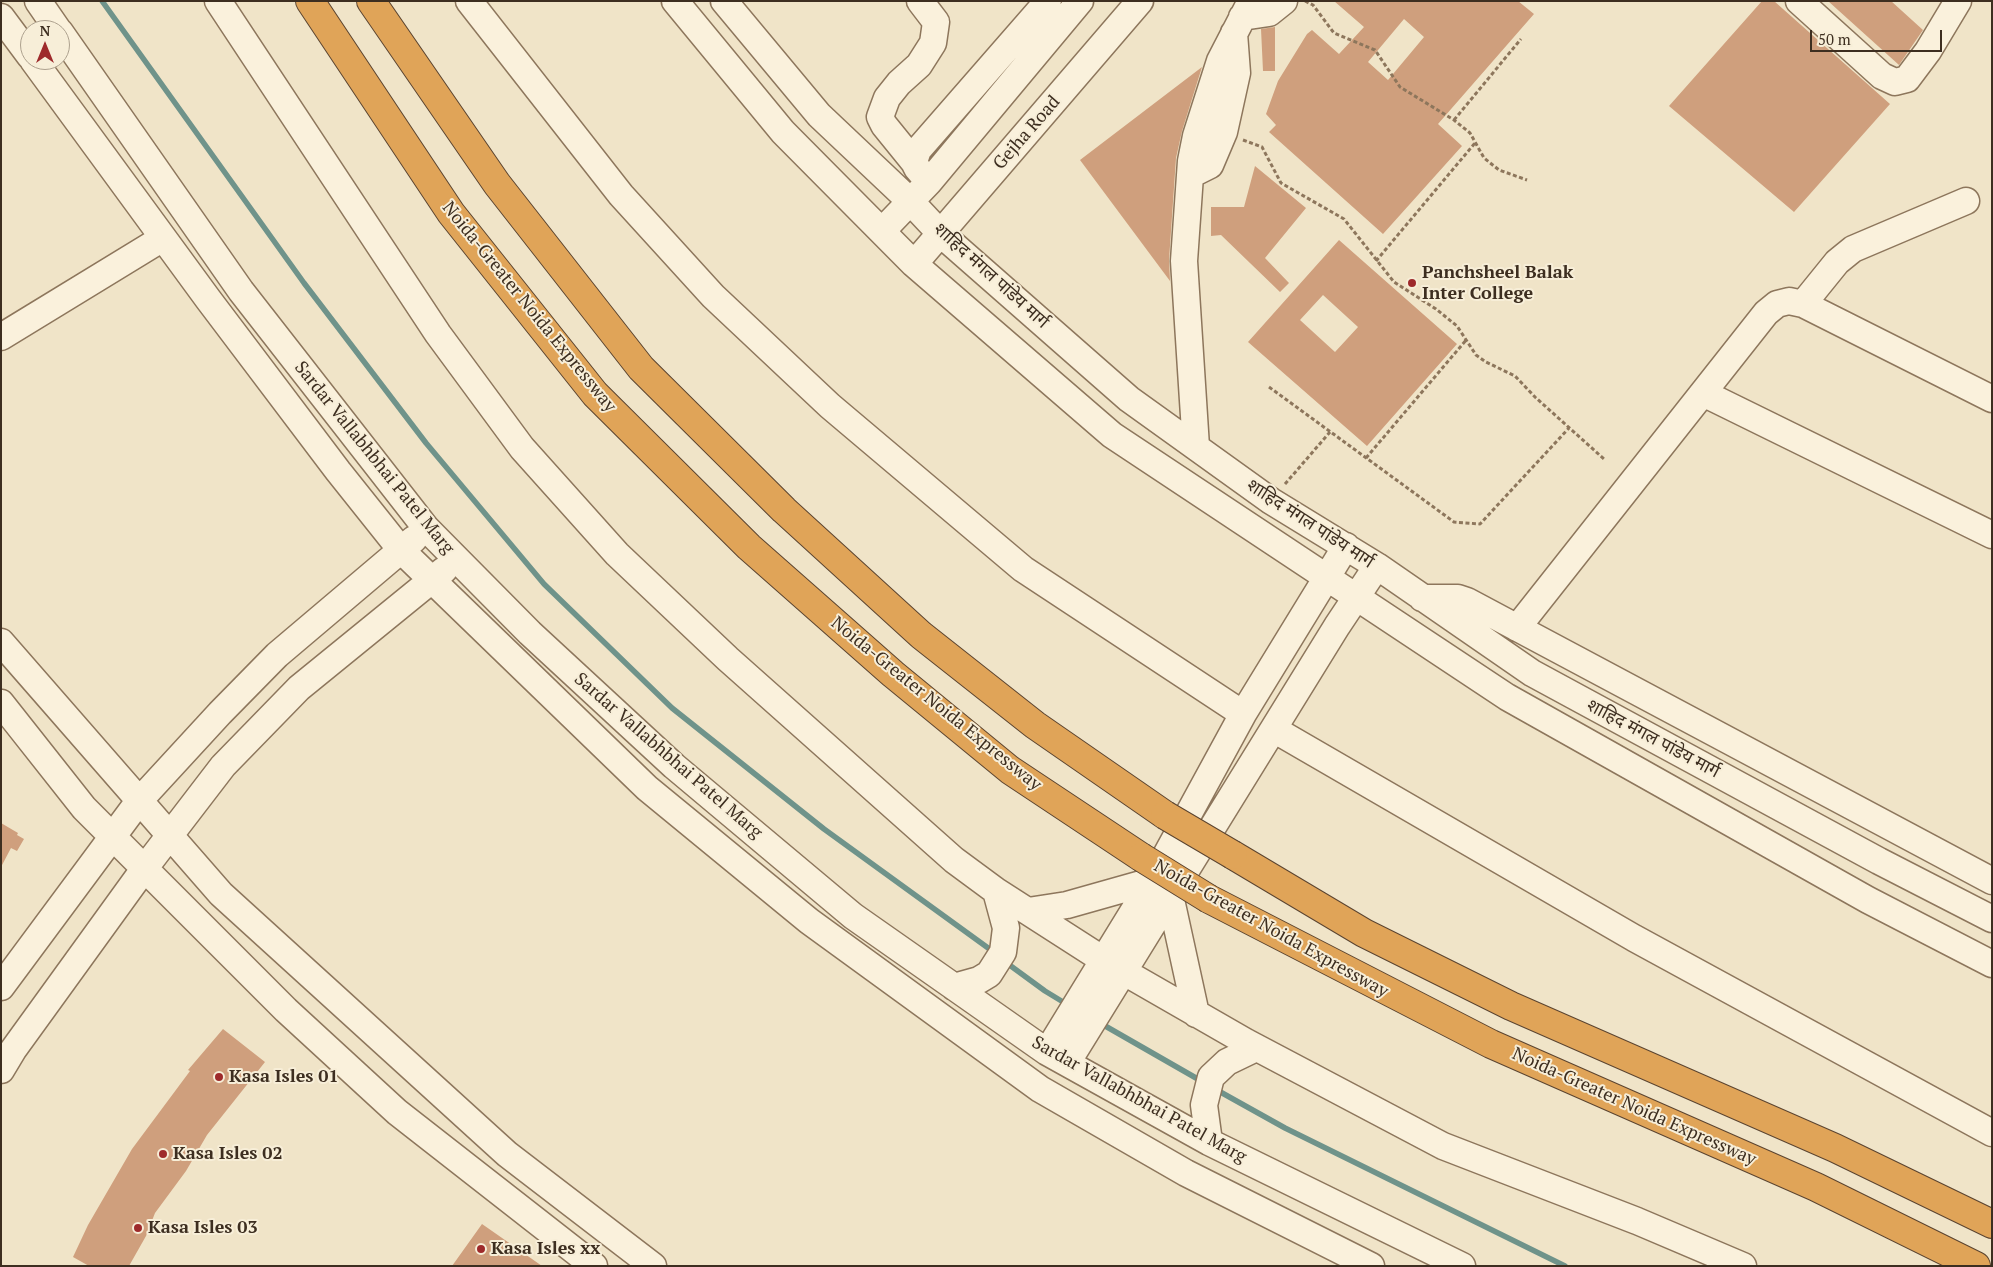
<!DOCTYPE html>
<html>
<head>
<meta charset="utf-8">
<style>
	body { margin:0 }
	#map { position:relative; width:1993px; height:1267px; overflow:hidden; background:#f0e4c8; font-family:"PT Serif",serif }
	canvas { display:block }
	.frame { position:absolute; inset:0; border:2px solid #3d2e20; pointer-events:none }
	.north { position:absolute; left:20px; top:20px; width:50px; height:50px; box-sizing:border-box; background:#f7eed8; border:1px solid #ada18e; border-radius:50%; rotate:0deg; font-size:14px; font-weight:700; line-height:20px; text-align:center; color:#3d2e20 }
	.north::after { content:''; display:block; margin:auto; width:18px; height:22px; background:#9e2a2b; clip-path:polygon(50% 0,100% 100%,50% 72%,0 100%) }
	.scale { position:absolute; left:1810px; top:30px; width:132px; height:22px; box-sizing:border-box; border:2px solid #3d2e20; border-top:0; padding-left:6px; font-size:15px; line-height:18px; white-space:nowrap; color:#3d2e20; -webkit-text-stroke:4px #f7eed8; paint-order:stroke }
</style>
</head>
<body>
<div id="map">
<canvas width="1993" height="1267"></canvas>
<div class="frame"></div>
<div class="north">N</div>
<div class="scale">50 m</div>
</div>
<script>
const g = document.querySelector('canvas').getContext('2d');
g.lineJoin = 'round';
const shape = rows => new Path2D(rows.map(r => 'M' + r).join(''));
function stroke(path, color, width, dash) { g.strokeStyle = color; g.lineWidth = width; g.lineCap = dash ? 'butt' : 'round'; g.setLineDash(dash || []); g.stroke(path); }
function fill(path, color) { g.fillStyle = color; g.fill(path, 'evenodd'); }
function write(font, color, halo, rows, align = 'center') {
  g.font = font + ' "PT Serif","Noto Sans Devanagari",serif'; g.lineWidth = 4; g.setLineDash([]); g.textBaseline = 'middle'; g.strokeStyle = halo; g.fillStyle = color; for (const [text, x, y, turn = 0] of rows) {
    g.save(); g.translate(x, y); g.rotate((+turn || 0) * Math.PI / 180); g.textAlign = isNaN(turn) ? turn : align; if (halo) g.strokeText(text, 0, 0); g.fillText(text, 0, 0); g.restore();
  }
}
stroke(shape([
	[102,1,304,283,426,443,544,584,672,708,824,829,995,953],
	[1004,961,1045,991,1068,1005],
	[1100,1023,1203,1082],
	[1215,1089,1285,1128,1565,1266]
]), '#6f938a', 5.5);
fill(shape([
	[1334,1,1518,1,1534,14,1438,124,1462,146,1383,234,1269,132,1276,125,1266,114,1278,81,1307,34,1312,30,1339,54,1364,27],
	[1404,19,1424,37,1388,80,1368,62],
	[1762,1,1774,1,1890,104,1794,212,1669,106],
	[1828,1,1891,1,1923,30,1899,65],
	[1275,27,1275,71,1263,71,1261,29],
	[1202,67,1182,131,1176,158,1169,260,1170,281,1080,160],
	[1255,166,1306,208,1265,258,1289,283,1280,292,1221,235,1211,236,1211,207,1244,207],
	[1339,240,1457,344,1367,446,1248,342],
	[1323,295,1358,327,1335,352,1300,320],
	[1,823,18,833,17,835,24,839,17,851,11,848,1,867],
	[223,1029,265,1062,207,1135,186,1171,155,1213,146,1236,129,1266,89,1266,73,1257,88,1225,132,1149,190,1071,188,1070],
	[482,1224,515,1247,542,1266,452,1266]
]), '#cf9f7d');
const minor = shape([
	[38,1,58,30],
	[218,1,438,334,522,448,617,554,728,659,954,860,996,891,1105,961,1246,1042,1443,1146,1637,1221,1743,1266],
	[469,1,621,195,713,296,830,406,1023,569,1243,714],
	[675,1,783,132,914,264,1112,435,1507,697,1868,900,1992,964],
	[724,1,819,115,910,201,941,234,1129,399,1271,501,1377,566,1532,673,1879,861,1992,919],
	[1799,1,1882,76,1895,82,1907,79,1928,51,1958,1],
	[1,17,30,56],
	[1242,17,1269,13,1284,1],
	[60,32,241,291,426,528,530,633,674,766,853,916,1047,1052,1209,1142,1462,1266],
	[33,60,208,299,338,471,401,550,647,788,809,921,1040,1089,1186,1173,1371,1266],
	[914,162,884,125,880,117,887,98,899,83,919,65,933,43,936,22,920,1],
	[1190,175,1210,165,1224,132,1237,73,1234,33],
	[929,182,917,168,914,162,918,150,1048,1],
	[882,231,929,182,1080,1],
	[914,264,1140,1],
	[1803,304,1837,262,1853,249,1966,201],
	[1,337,163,238],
	[1703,393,1992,535],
	[1196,447,1184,261,1191,161,1196,136,1220,61,1251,1],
	[1422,598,1458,598,1467,601,1992,881],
	[1517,628,1766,313,1777,304,1789,301,1803,304,1992,399],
	[1,642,221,894,507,1154,653,1266],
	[1,703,84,808,286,1010,397,1112,594,1266],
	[1275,730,1634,938,1992,1133],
	[1170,895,1196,1014],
	[1028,911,1067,905,1152,881],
	[1,987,139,801,220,713,277,655,414,539],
	[954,987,979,980,989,974,1003,952,1006,928,996,891],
	[1047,1052,1152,881,1243,714,1346,546],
	[1067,1063,1337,626,1377,566],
	[1,1070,13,1050,144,869,223,766,299,688,444,570],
	[1209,1142,1204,1105,1211,1077,1227,1062,1256,1048]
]);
const highway = shape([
	[310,1,451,213,595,394,749,547,893,674,1010,770,1141,857],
	[371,1,497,184,641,368,784,510,921,635,1035,725,1165,815],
	[1233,855,1364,933,1511,1006,1835,1148,1992,1224],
	[1209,899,1491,1044,1816,1187,1976,1266]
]);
stroke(minor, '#8d765c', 29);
stroke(highway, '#5b4430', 30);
stroke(shape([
	[1305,1,1313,5,1334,33,1375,50,1400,87,1454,120,1470,133,1484,158,1499,170,1527,180],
	[1454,120,1521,39],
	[1243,140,1262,147,1281,183,1344,219,1394,282,1436,309,1457,326,1476,355,1486,362,1515,376,1535,397,1604,459],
	[1376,261,1475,143],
	[1269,387,1454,522,1480,524,1569,428],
	[1366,458,1467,339],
	[1285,484,1330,432]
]), '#8d765c', 3, [4, 2.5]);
stroke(minor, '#faf1dc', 26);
stroke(highway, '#e0a458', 28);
const highwayBridge = shape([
	[1165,815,1233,855],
	[1141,857,1209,899]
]);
stroke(highwayBridge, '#5b4430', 30, []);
stroke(highwayBridge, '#e0a458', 28);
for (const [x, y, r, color] of [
	[1412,283,5,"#9e2a2b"],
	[219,1077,5,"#9e2a2b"],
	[163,1154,5,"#9e2a2b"],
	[138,1228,5,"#9e2a2b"],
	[481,1249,5,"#9e2a2b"]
]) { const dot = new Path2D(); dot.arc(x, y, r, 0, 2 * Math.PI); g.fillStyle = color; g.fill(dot); stroke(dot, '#f7eed8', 2); }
write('18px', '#3d2e20', '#f7eed8', [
	["Gejha Road",1027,133,-49],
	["शाहिद मंगल पांडेय मार्ग",991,276,42],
	["Noida-Greater Noida Expressway",529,307,51],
	["Sardar Vallabhbhai Patel Marg",374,458,51],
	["शाहिद मंगल पांडेय मार्ग",1310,524,33],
	["Noida-Greater Noida Expressway",936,704,39],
	["शाहिद मंगल पांडेय मार्ग",1653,739,28],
	["Sardar Vallabhbhai Patel Marg",668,756,41],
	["Noida-Greater Noida Expressway",1271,929,29],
	["Sardar Vallabhbhai Patel Marg",1139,1100,29],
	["Noida-Greater Noida Expressway",1634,1107,24]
]);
write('bold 18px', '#3d2e20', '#f7eed8', [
	["Panchsheel Balak",1422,273],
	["Inter College",1422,294],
	["Kasa Isles 01",229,1077],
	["Kasa Isles 02",173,1154],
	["Kasa Isles 03",148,1228],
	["Kasa Isles xx",491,1249]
], 'left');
</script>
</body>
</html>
